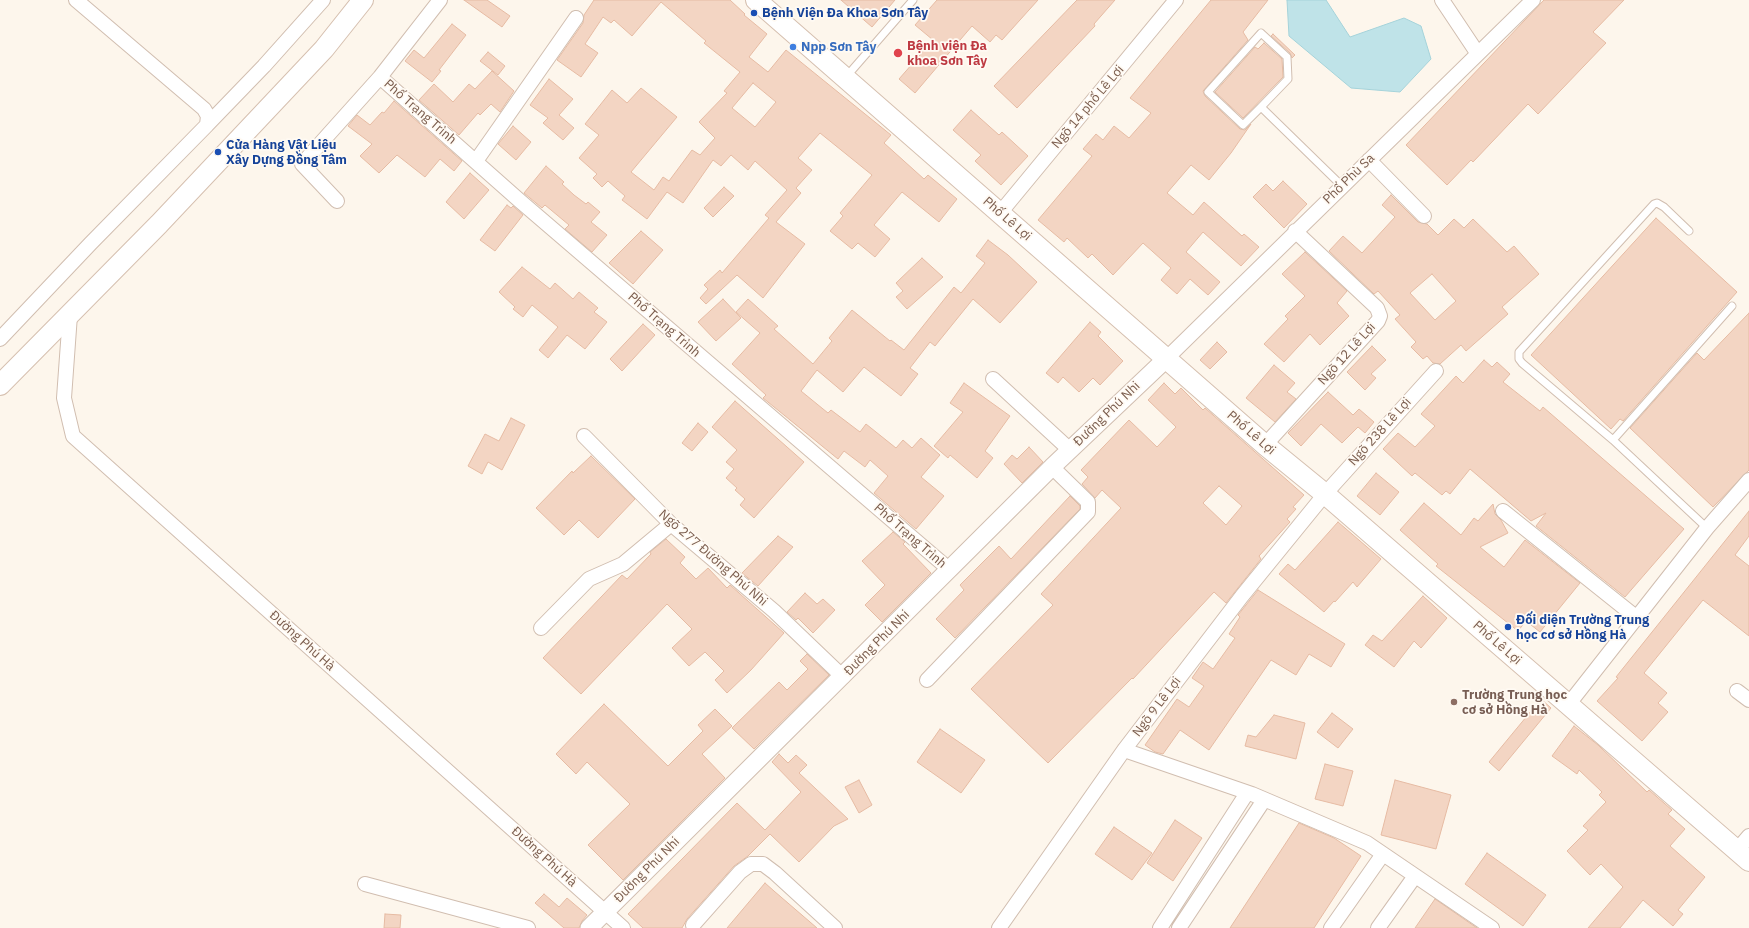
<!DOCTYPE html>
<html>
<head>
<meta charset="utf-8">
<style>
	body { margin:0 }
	canvas { display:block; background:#fdf6ec }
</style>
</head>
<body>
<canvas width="1749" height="928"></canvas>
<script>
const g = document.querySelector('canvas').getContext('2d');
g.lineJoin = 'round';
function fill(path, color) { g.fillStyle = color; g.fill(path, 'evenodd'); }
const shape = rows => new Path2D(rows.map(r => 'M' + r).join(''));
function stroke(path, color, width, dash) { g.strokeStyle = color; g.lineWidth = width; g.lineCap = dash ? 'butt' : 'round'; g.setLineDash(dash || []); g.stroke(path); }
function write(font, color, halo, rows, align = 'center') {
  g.font = font + ' "IBM Plex Sans",sans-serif'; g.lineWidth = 3.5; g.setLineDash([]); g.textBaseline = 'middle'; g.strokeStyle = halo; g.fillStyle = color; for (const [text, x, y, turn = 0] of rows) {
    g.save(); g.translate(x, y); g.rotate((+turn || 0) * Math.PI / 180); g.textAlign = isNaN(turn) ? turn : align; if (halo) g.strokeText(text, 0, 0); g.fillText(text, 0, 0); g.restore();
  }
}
const water = shape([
	[1287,0,1326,0,1350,37,1404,18,1421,26,1431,59,1400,92,1351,88,1289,36,1287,0]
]);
fill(water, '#bfe3e8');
stroke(water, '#a5d3da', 1);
const building = shape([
	[464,0,487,0,510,16,502,27,464,0],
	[594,0,730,0,745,14,744,15,767,34,749,57,768,72,786,50,891,135,884,143,924,179,928,175,957,199,939,222,902,192,874,225,890,239,875,257,858,243,852,249,830,231,843,216,840,213,872,175,820,133,798,158,812,170,796,188,801,193,776,222,805,244,763,298,737,275,706,304,700,298,708,289,704,285,720,270,722,273,769,218,765,215,787,190,755,161,748,170,731,155,721,166,713,160,683,203,667,192,647,219,622,200,625,196,608,181,602,187,593,178,597,174,579,158,599,135,585,124,612,90,627,103,641,88,677,117,631,172,654,190,663,177,669,181,692,150,700,155,715,138,699,122,727,93,724,91,740,72,704,43,706,41,661,2,632,36,614,20,611,23,603,17,585,44,598,53,581,77,557,60,583,23,584,15,594,0],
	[753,83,776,102,755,127,732,108,753,83],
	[841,0,895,0,872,27,841,0],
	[937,0,1038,0,1002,40,996,35,990,42,972,26,915,93,899,79,933,40,915,25,937,0],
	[1077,0,1115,0,1094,24,1095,26,1017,108,994,86,1077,0],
	[1211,0,1268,0,1243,32,1248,40,1203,91,1205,96,1240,129,1245,130,1251,124,1231,153,1209,180,1191,165,1167,193,1193,215,1204,202,1242,236,1244,234,1259,247,1241,266,1203,232,1186,252,1220,282,1208,295,1190,279,1177,294,1161,280,1171,268,1143,243,1113,275,1092,254,1088,258,1067,238,1064,242,1038,220,1092,156,1083,149,1096,134,1103,140,1114,126,1129,138,1151,113,1130,98,1211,0],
	[1544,0,1624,0,1593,32,1606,43,1538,114,1528,104,1473,162,1471,160,1447,185,1406,145,1544,0],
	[452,24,466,35,439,70,441,71,432,82,405,61,414,50,424,58,452,24],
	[1273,34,1295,55,1292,58,1290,53,1271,36,1273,34],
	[1264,43,1282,59,1283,77,1243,118,1215,92,1255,47,1258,49,1264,43],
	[488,52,505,66,498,75,480,61,488,52],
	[492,71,514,91,500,112,491,104,480,115,478,113,459,135,419,100,434,84,453,102,469,84,475,89,492,71],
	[549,79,573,99,559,115,574,128,563,140,543,123,548,118,530,105,549,79],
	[394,101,462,161,454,171,440,159,425,177,397,155,379,173,360,156,372,144,348,126,357,115,370,125,382,112,384,113,394,101],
	[971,110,999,135,1002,132,1028,156,1001,185,975,161,981,155,953,130,971,110],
	[513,126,531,142,516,160,498,144,513,126],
	[546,166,564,182,562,184,574,195,586,204,588,202,600,212,591,222,607,235,592,252,565,229,569,225,545,205,542,208,524,193,546,166],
	[470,173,489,190,464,219,446,202,470,173],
	[1283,181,1307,204,1284,228,1253,197,1266,184,1273,191,1283,181],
	[724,187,734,196,713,217,704,208,724,187],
	[1391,195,1418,222,1427,224,1438,235,1454,219,1464,228,1473,219,1507,252,1514,246,1539,274,1502,307,1508,314,1466,351,1461,345,1440,364,1433,363,1427,356,1423,359,1411,347,1416,342,1395,319,1400,315,1378,291,1374,294,1329,251,1343,236,1362,253,1395,217,1382,205,1391,195],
	[1432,274,1456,301,1435,320,1410,293,1432,274],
	[507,205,511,208,513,206,523,215,495,251,480,240,507,205],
	[1656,218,1737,292,1623,421,1620,419,1611,429,1531,355,1656,218],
	[641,231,663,250,633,284,609,263,641,231],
	[988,240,1008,255,1037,282,1000,323,973,299,935,346,930,342,910,368,918,374,901,396,864,367,843,392,817,370,801,391,828,413,831,410,860,432,866,424,896,448,903,440,912,448,921,438,940,455,921,477,944,496,916,529,874,493,888,476,870,460,865,467,844,451,838,459,763,398,766,395,732,364,760,333,736,312,748,299,778,326,774,329,813,364,832,341,829,338,852,310,890,341,891,340,904,350,954,287,961,293,985,263,976,256,988,240],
	[1305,252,1347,291,1337,303,1349,316,1320,345,1310,334,1284,362,1264,344,1288,319,1285,316,1305,296,1282,274,1305,252],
	[922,258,943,277,907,309,896,297,903,291,896,283,922,258],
	[522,267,550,289,555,283,573,299,579,292,598,308,594,312,607,322,585,349,567,335,548,358,539,350,558,327,532,305,523,317,513,309,515,307,499,292,522,267],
	[723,299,741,318,716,341,698,322,723,299],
	[1749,313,1749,470,1713,507,1630,428,1697,353,1704,360,1749,313],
	[1090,322,1101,332,1098,336,1123,361,1100,385,1093,378,1079,392,1063,377,1058,383,1046,373,1090,322],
	[643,324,655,335,622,371,610,359,643,324],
	[1217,342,1227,352,1210,369,1200,360,1217,342],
	[1372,346,1386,360,1371,374,1376,378,1365,390,1347,372,1372,346],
	[1484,360,1492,367,1497,362,1510,374,1503,382,1540,411,1543,407,1684,529,1625,597,1536,526,1546,513,1531,521,1470,469,1450,494,1446,491,1442,495,1415,473,1412,476,1383,449,1398,433,1415,447,1435,426,1421,414,1456,376,1463,383,1484,360],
	[1274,365,1295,383,1287,392,1296,399,1275,422,1246,398,1274,365],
	[964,383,1010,416,985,451,993,458,977,478,950,455,948,458,934,446,963,412,950,403,964,383],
	[1164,383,1175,394,1181,388,1203,410,1205,408,1304,495,1293,507,1296,509,1287,519,1290,522,1259,556,1261,559,1226,603,1214,592,1133,679,1132,678,1048,763,971,689,1053,605,1041,594,1121,508,1102,490,1095,498,1082,484,1088,477,1081,470,1129,420,1157,447,1176,427,1148,400,1164,383],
	[1219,486,1242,506,1226,525,1203,503,1219,486],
	[1328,392,1353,415,1359,409,1374,422,1365,433,1358,427,1342,443,1321,424,1301,446,1288,433,1328,392],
	[735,401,804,462,754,518,740,505,745,499,735,490,737,488,726,478,734,469,726,462,737,450,712,427,735,401],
	[511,418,525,425,502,470,488,462,482,474,468,466,485,434,499,441,511,418],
	[698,423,708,432,692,451,682,443,698,423],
	[1029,447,1043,462,1022,483,1004,464,1012,455,1017,459,1029,447],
	[591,456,635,499,598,538,579,520,564,535,536,508,572,471,573,473,591,456],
	[1376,473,1399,492,1380,515,1357,496,1376,473],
	[1070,496,1080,506,1080,509,955,638,936,619,964,590,960,585,999,546,1011,559,1070,496],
	[1424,503,1461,535,1474,518,1478,521,1493,504,1495,514,1501,520,1508,533,1480,547,1504,567,1525,540,1580,583,1540,632,1526,621,1518,631,1436,566,1438,564,1400,530,1424,503],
	[1749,511,1749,536,1735,555,1749,566,1749,636,1703,600,1644,673,1667,693,1658,703,1668,712,1642,741,1597,701,1618,678,1616,677,1749,511],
	[1338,522,1381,559,1357,587,1353,582,1335,602,1334,601,1324,612,1279,574,1288,564,1295,570,1338,522],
	[893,532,905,542,903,544,931,573,882,622,865,605,885,585,862,561,893,532],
	[778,536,793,547,758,586,742,573,778,536],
	[666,539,685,557,680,563,696,579,708,568,727,588,730,585,784,633,751,670,727,693,715,680,724,671,705,652,689,666,672,648,692,629,667,604,581,694,543,658,622,575,627,579,651,554,650,552,666,539],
	[1258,590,1345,644,1331,667,1309,654,1296,675,1271,660,1209,750,1180,730,1163,754,1155,752,1145,745,1177,699,1189,707,1204,686,1192,678,1203,662,1213,669,1235,638,1229,634,1240,617,1238,615,1258,590],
	[805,593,817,604,823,599,835,610,813,633,798,618,796,620,787,612,805,593],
	[1423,596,1447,618,1421,648,1414,641,1394,667,1365,645,1373,635,1382,641,1423,596],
	[807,654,829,675,754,749,732,728,779,682,787,690,808,669,800,661,807,654],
	[1541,699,1551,708,1499,771,1489,762,1541,699],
	[604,704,668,766,703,731,698,725,715,709,732,726,702,754,725,778,623,880,588,845,630,804,587,762,576,774,556,754,604,704],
	[1332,713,1353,729,1338,748,1317,732,1332,713],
	[1274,715,1305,723,1296,759,1245,746,1248,735,1256,737,1274,715],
	[1574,726,1598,745,1647,792,1649,790,1672,810,1668,814,1685,829,1670,846,1705,877,1678,910,1683,914,1673,926,1643,900,1620,928,1588,928,1623,887,1601,864,1590,875,1567,851,1588,830,1583,826,1606,802,1599,795,1602,792,1579,770,1577,774,1552,756,1574,726],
	[940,729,985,760,961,793,917,762,940,729],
	[779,754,788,763,796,755,807,765,799,773,848,819,834,826,799,862,770,834,748,856,734,866,687,919,682,928,643,928,628,914,737,803,765,830,801,792,772,762,779,754],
	[1325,764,1353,771,1343,806,1315,799,1325,764],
	[859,780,872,805,859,813,845,787,859,780],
	[1395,780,1451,795,1436,849,1381,835,1395,780],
	[1175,820,1202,838,1173,881,1147,863,1175,820],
	[1299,823,1334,838,1361,856,1314,928,1230,928,1299,823],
	[1114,827,1152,853,1132,880,1095,854,1114,827],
	[1487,853,1546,895,1523,926,1465,884,1487,853],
	[765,883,774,891,817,928,727,928,765,883],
	[544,894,559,907,567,898,587,915,582,921,579,928,564,928,535,903,544,894],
	[1435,899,1477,928,1415,928,1435,899],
	[385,914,401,915,400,928,384,928,385,914]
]);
fill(building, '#f3d5c3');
stroke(building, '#e6bba3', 1);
const service = shape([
	[846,77,913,0],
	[1261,107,1288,79,1287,57,1261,33,1208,92,1243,125,1261,107,1342,186],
	[1613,440,1522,363,1519,359,1519,352,1654,204,1657,203,1664,207,1689,231],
	[1707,528,1613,440,1732,306]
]);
const minor = shape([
	[1442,0,1478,54],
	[380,77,520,201,950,570],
	[207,125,264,66,323,0],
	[1369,160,1424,216],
	[476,161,576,18],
	[337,201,302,164,380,77,440,0],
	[1000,213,1176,0],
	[70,315,64,398,73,436,623,928],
	[0,339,91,243,207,125,208,116,204,109,76,0],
	[1167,358,1533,0],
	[993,379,1070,450],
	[584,436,671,524,774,611,843,677],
	[1265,445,1378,321,1380,316,1377,308,1295,231],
	[1503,511,1637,618],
	[541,628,589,579,623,564,671,524],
	[927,680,1088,512,1088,502,1052,467],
	[1737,691,1749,700],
	[1568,705,1707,528,1749,480],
	[1124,750,1252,794,1367,843,1492,928],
	[1737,850,1749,836],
	[365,884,528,928],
	[693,925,740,872,751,864,763,864,775,873,835,928],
	[999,928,1124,750,1242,596,1325,494,1436,371],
	[1160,928,1247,793],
	[1179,928,1264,800],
	[1331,928,1383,854],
	[1378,928,1415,876]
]);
const tertiary = shape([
	[589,928,1052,467,1167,358]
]);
const secondary = shape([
	[756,0,1265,445,1325,494,1749,861],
	[0,385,159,224,324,49,363,0]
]);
stroke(service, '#d1beb0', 9);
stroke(minor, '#d1beb0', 16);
stroke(tertiary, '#d1beb0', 19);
stroke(secondary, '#d6c0b0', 22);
stroke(service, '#fff', 7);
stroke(minor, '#fff', 14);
stroke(tertiary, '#fff', 17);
stroke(secondary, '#fff', 20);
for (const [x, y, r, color] of [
	[754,13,4,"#1a4fb4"],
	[793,47,4,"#3f7fe0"],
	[898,53,5,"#e0444e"],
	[218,152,4,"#1a4fb4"],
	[1508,627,4,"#1a4fb4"],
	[1454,702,4,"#8d6e63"]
]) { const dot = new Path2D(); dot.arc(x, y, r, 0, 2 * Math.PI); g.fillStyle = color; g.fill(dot); stroke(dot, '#fffaf3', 1.5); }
write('bold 13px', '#164399', '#fffaf3', [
	["Bệnh Viện Đa Khoa Sơn Tây",762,13],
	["Cửa Hàng Vật Liệu",226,145],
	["Xây Dựng Đồng Tâm",226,160],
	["Đối diện Trường Trung",1516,620],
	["học cơ sở Hồng Hà",1516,635]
], 'left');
write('bold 13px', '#be3a42', '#fffaf3', [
	["Bệnh viện Đa",907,46],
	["khoa Sơn Tây",907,61]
], 'left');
write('bold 13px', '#366cbe', '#fffaf3', [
	["Npp Sơn Tây",801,47]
], 'left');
write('13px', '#7a5c4d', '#fffaf3', [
	["Ngõ 14 phố Lê Lợi",1088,107,-50],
	["Phố Trạng Trình",420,112,41],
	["Phố Phù Sa",1349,179,-44],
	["Phố Lê Lợi",1007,219,41],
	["Phố Trạng Trình",664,325,41],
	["Ngõ 12 Lê Lợi",1347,354,-48],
	["Đường Phú Nhi",1107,414,-44],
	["Ngõ 238 Lê Lợi",1380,432,-48],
	["Phố Lê Lợi",1251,433,41],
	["Phố Trạng Trình",910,536,41],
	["Ngõ 277 Đường Phú Nhi",713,558,41],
	["Đường Phú Hà",302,641,42],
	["Đường Phú Nhi",877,643,-45],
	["Phố Lê Lợi",1497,643,41],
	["Ngõ 9 Lê Lợi",1157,707,-53],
	["Đường Phú Hà",544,857,42],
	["Đường Phú Nhi",647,870,-45]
]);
write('bold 13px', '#785e54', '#fffaf3', [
	["Trường Trung học",1462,695],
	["cơ sở Hồng Hà",1462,710]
], 'left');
</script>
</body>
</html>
